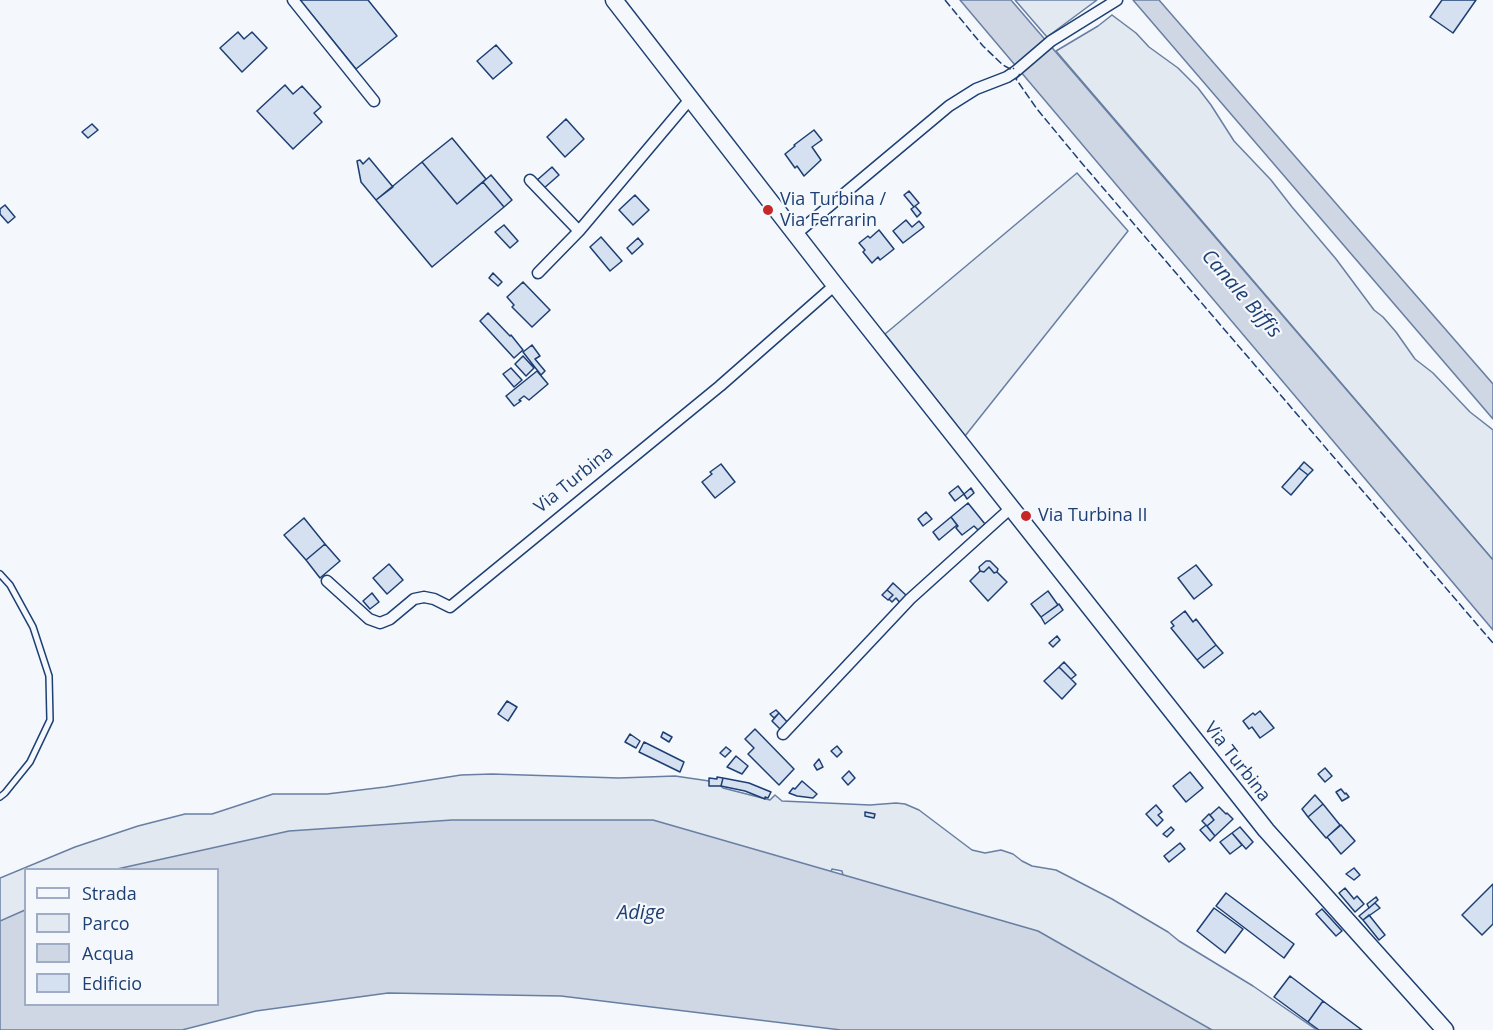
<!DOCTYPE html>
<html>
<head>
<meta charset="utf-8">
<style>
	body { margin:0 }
	#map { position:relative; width:1493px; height:1030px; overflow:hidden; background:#f4f7fb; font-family:"Open Sans",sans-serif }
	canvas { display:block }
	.legend { position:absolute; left:24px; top:868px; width:195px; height:138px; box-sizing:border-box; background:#f4f7fb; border:2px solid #9eadc5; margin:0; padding:8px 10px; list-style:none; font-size:18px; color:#1d3f73 }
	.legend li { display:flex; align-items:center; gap:12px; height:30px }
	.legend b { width:30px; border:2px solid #9eadc5 }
</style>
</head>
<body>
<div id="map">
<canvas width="1493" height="1030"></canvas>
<ul class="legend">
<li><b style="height:8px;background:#f4f7fb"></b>Strada</li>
<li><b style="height:16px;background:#e3e9f0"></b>Parco</li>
<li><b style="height:16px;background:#cfd7e4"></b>Acqua</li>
<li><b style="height:16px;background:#d5e0f0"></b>Edificio</li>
</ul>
</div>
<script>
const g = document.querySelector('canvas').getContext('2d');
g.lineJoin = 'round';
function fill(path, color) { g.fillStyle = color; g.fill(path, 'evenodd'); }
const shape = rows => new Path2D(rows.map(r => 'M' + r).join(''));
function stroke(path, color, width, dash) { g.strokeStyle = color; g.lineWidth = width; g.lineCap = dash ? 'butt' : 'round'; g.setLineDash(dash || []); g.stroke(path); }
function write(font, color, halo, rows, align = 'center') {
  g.font = font + ' "Open Sans",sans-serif'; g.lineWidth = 4.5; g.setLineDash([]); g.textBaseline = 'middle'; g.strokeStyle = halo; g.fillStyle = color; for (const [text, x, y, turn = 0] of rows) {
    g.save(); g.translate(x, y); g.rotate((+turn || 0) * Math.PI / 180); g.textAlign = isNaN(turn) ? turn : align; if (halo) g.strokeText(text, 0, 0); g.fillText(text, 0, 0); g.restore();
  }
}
const green = shape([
	[1015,0,1097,0,1047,37,1015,0],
	[1112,15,1136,33,1149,47,1178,68,1198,88,1211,105,1234,141,1271,180,1292,207,1336,259,1374,310,1383,317,1396,332,1415,359,1433,373,1470,412,1493,430,1493,560,1056,51,1098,26,1112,15],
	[1077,173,1128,231,965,436,885,334,1077,173],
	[492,774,619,778,675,776,716,782,723,788,770,800,775,795,782,801,870,805,896,803,905,804,919,810,972,850,985,853,1001,850,1013,854,1022,861,1032,866,1056,870,1112,899,1168,932,1179,941,1253,986,1317,1030,1204,1030,848,897,842,871,832,869,828,882,218,870,26,870,25,928,0,951,0,878,75,847,138,826,185,814,212,814,273,794,327,794,385,787,461,775,492,774]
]);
fill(green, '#e3e9f0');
stroke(green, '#687fa3', 1.5);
const water = shape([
	[960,0,1011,0,1493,560,1493,630,960,0],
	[1133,0,1159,0,1493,384,1493,419,1133,0],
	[452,820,653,820,1038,931,1212,1030,841,1030,561,996,388,993,256,1011,182,1030,0,1030,0,921,25,910,26,1004,218,1004,218,870,117,869,289,831,452,820]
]);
fill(water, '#cfd7e4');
stroke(water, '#687fa3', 1.5);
const building = shape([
	[300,0,368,0,397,36,356,69,300,0],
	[1442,0,1476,0,1453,33,1430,17,1442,0],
	[238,32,244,39,252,32,267,48,242,72,220,48,238,32],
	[496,45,512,63,493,79,477,61,496,45],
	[285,85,293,94,302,86,321,107,314,113,322,122,293,149,257,111,285,85],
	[566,119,584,139,565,157,547,137,566,119],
	[92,124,98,130,88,138,82,132,92,124],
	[814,130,822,140,812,147,821,160,804,176,797,166,795,168,785,154,795,146,794,145,814,130],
	[452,138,486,179,457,204,422,162,452,138],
	[369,158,393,187,376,200,361,182,357,161,360,160,363,164,369,158],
	[422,162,457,204,483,182,504,207,432,267,376,200,422,162],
	[552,167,559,175,543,189,536,181,552,167],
	[491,175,512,200,504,207,483,182,491,175],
	[909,191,919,203,915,206,921,213,917,217,911,209,914,207,904,195,909,191],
	[635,195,649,210,633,225,619,210,635,195],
	[5,205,15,217,8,223,0,214,0,209,5,205],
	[906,220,912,227,919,221,924,227,903,243,893,231,906,220],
	[504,225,518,241,510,248,495,232,504,225],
	[879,230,894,249,880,260,878,257,872,263,863,252,865,250,859,243,868,236,870,238,879,230],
	[601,237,622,261,610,271,590,247,601,237],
	[638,238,643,244,632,254,627,248,638,238],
	[493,273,502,282,498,286,489,278,493,273],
	[523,282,550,310,532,327,512,307,514,305,507,297,523,282],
	[488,313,510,336,511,335,523,350,514,358,480,321,488,313],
	[532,345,540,356,535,359,545,371,541,375,523,352,532,345],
	[523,356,534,368,526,376,515,364,523,356],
	[511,368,522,380,514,387,503,374,511,368],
	[537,371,548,384,529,400,524,396,519,400,521,401,514,406,506,396,537,371],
	[1304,462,1313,470,1308,475,1299,468,1304,462],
	[721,464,735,482,715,498,702,482,712,474,710,472,721,464],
	[1299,468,1308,475,1291,495,1282,487,1299,468],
	[958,486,964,494,955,501,949,493,958,486],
	[971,488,974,493,967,499,964,494,971,488],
	[968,503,985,524,978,530,974,526,962,535,956,528,958,526,951,517,968,503],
	[926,512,932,519,923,526,918,519,926,512],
	[951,517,957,525,939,540,933,532,951,517],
	[304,518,325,544,306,560,284,535,304,518],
	[325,544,340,561,320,578,306,560,325,544],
	[986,561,990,561,998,569,997,572,994,573,989,567,984,572,980,571,979,567,986,561],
	[389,564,403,580,387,594,373,578,389,564],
	[1196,565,1212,585,1194,599,1178,578,1196,565],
	[989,567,994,573,997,572,1007,582,988,601,970,581,980,571,984,572,989,567],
	[893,583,908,597,901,604,896,598,892,602,889,599,893,595,887,590,893,583],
	[887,590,893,595,888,600,882,595,887,590],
	[1048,591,1058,605,1041,617,1031,604,1048,591],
	[372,593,379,602,370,609,363,601,372,593],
	[1059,604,1063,610,1045,624,1041,617,1059,604],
	[1185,611,1193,622,1196,619,1216,645,1197,660,1171,628,1174,626,1171,622,1185,611],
	[1057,636,1060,640,1053,647,1049,643,1057,636],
	[1216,645,1223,653,1204,668,1197,660,1216,645],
	[1064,662,1076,675,1071,679,1059,667,1064,662],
	[1059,667,1076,684,1062,699,1044,681,1059,667],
	[507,701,517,707,508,721,498,714,507,701],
	[776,710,779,713,774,718,770,714,776,710],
	[1260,711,1274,728,1260,738,1252,727,1249,729,1243,721,1253,713,1255,715,1260,711],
	[779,713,789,724,782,731,772,721,779,713],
	[755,729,794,769,779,785,748,754,754,748,745,739,755,729],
	[663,732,672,737,669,742,661,737,663,732],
	[630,734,640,741,636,748,625,742,630,734],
	[644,742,684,762,680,772,639,752,644,742],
	[837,746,842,752,837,757,831,751,837,746],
	[726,747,731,751,725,757,720,753,726,747],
	[736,756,748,766,742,774,727,767,736,756],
	[819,759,823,767,817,770,814,765,819,759],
	[1325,768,1332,776,1325,782,1318,774,1325,768],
	[849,771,855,778,848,785,842,778,849,771],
	[1190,772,1203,788,1186,802,1173,786,1190,772],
	[717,777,723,778,721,786,709,786,709,778,717,779,717,777],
	[723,778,749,783,771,792,768,798,765,797,765,799,745,791,721,786,723,778],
	[802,781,817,794,813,798,797,796,789,793,793,788,795,789,802,781],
	[1341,789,1345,794,1346,793,1349,797,1342,801,1336,792,1341,789],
	[1315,795,1323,804,1308,817,1302,809,1315,795],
	[1323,804,1340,825,1326,838,1308,817,1323,804],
	[1156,805,1162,812,1158,815,1163,820,1157,826,1146,814,1156,805],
	[1219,807,1226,814,1227,813,1233,819,1215,836,1207,826,1214,820,1210,815,1219,807],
	[865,812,875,814,874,818,865,816,865,812],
	[1209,814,1214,820,1207,826,1202,821,1209,814],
	[1206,825,1215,836,1210,841,1200,830,1206,825],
	[1341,825,1355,841,1341,854,1327,837,1341,825],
	[1171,827,1174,830,1167,837,1163,834,1171,827],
	[1240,827,1253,842,1246,849,1232,833,1240,827],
	[1232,833,1242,845,1230,854,1220,842,1232,833],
	[1180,843,1185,849,1169,862,1164,856,1180,843],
	[1354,868,1360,875,1354,880,1346,874,1354,868],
	[1493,884,1493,924,1482,935,1462,915,1493,884],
	[1345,888,1354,899,1357,896,1364,904,1355,912,1339,893,1345,888],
	[1226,893,1294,944,1284,958,1216,906,1226,893],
	[1376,897,1378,900,1369,908,1367,904,1376,897],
	[1375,903,1380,908,1363,920,1359,916,1375,903],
	[1214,908,1243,929,1225,953,1197,931,1214,908],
	[1322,909,1342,931,1336,936,1316,914,1322,909],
	[1369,915,1385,935,1379,940,1363,920,1369,915],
	[1290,976,1323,1001,1308,1022,1274,997,1290,976],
	[1323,1001,1362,1030,1319,1030,1308,1022,1323,1001]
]);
fill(building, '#d5e0f0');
stroke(building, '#1d3f73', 1.5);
const lane = shape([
	[0,574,10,585,33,627,49,676,50,720,30,762,5,793,0,797]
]);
const street = shape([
	[293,0,374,101],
	[530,180,579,231],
	[796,234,949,106,976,89,1007,77,1016,71,1051,41,1117,0],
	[538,273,579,231,691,98],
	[327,581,369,619,380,623,390,619,414,599,424,597,434,599,450,607,720,386,835,285],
	[783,734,910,599,1012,507]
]);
const secondary = shape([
	[614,0,835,285,1266,830,1445,1030]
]);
stroke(lane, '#1d3f73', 8);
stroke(street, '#1d3f73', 13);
stroke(secondary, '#1d3f73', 19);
stroke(lane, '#f4f7fb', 5);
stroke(street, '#f4f7fb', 10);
stroke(secondary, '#f4f7fb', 16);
stroke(shape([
	[945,0,983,46,1003,65,1012,70,1014,68],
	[1020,74,1016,79,1037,109,1080,161,1493,643]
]), '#1d3f73', 1.5, [8, 3]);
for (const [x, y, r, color] of [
	[768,210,6,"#c62828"],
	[1026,516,6,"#c62828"]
]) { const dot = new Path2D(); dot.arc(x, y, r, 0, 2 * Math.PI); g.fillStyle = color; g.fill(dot); stroke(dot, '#f4f7fb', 2); }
write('18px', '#1d3f73', '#f4f7fb', [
	["Via Turbina /",780,200],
	["Via Ferrarin",780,221],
	["Via Turbina II",1038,516]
], 'left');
write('18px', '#1d3f73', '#f4f7fb', [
	["Via Turbina",574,480,-39],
	["Via Turbina",1237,762,52]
]);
write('italic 20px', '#1d3f73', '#f4f7fb', [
	["Canale Biffis",1241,294,49],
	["Adige",641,913]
]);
</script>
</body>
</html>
